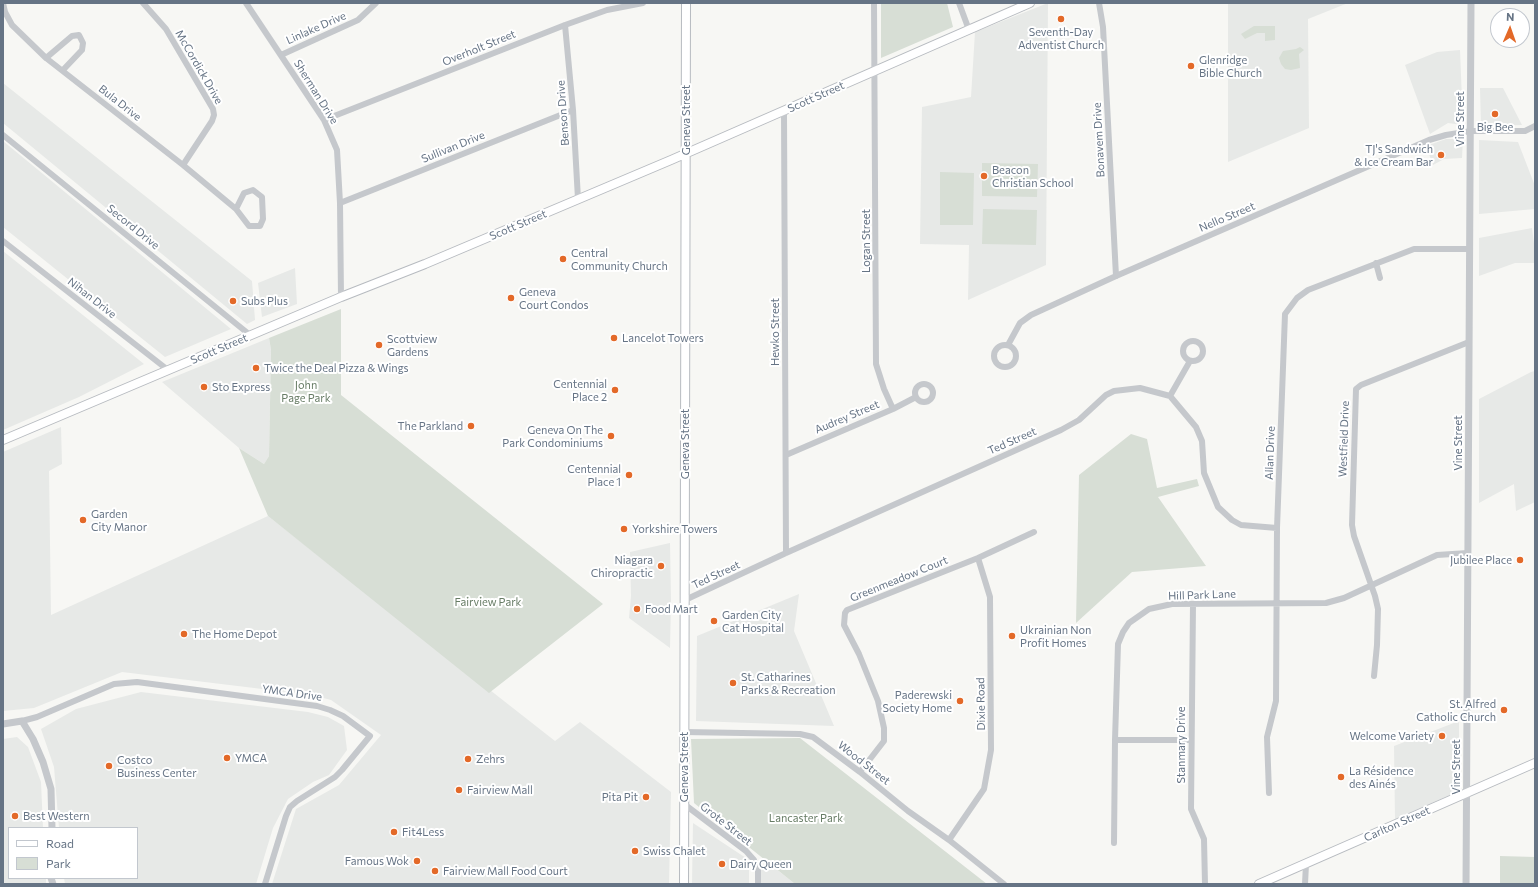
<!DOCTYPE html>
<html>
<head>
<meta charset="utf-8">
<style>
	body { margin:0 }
	#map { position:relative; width:1538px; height:887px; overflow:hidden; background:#f7f7f4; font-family:Commissioner,sans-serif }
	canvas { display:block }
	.frame { position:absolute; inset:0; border:4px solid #667485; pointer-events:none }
	.legend { position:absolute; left:8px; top:827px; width:130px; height:52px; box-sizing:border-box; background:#fff; border:1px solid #c2c7ce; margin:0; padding:5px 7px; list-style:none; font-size:12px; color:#667485 }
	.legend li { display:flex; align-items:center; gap:8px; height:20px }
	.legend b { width:20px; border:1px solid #c2c7ce }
	.north { position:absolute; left:1490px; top:8px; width:40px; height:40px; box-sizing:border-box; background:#fff; border:1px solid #c2c7ce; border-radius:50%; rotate:2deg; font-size:11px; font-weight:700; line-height:16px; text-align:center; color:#667485 }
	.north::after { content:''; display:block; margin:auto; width:14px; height:18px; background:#e36928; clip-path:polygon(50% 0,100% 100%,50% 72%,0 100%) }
</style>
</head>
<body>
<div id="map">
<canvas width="1538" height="887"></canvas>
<div class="frame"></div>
<ul class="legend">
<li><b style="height:5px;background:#fff"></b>Road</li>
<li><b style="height:11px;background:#d7ded5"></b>Park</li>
</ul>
<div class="north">N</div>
</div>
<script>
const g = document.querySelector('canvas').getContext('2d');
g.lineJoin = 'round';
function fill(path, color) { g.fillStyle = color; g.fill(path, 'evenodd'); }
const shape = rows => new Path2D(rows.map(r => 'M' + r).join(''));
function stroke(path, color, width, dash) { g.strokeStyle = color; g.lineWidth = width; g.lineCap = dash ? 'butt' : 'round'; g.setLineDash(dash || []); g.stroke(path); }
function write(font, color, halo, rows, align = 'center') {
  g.font = font + ' Commissioner,sans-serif'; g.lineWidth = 4; g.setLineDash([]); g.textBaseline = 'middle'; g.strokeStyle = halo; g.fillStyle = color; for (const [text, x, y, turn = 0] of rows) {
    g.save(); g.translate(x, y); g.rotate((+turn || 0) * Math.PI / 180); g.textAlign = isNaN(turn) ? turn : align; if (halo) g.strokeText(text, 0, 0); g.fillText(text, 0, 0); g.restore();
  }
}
fill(shape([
	[1048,3,1046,265,968,300,969,245,920,244,922,107,971,97,975,32],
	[1228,3,1348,3,1308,19,1309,128,1228,162],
	[1460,50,1463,125,1448,123,1430,134,1405,65,1437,52],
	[3,83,252,281,255,320,247,324,3,123],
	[1480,88,1503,88,1522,125,1481,126],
	[1446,139,1463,139,1462,158,1444,159,1433,165,1426,146],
	[1479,140,1518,142,1535,186,1535,209,1479,214],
	[3,141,231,329,165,357,3,227],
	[1532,228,1535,251,1535,263,1515,263,1479,276,1479,238],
	[3,251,144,364,79,397,3,430],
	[295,268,297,304,262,317,258,283],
	[269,338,271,350,269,456,264,464,239,448,162,382],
	[1535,371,1535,502,1516,511,1514,484,1479,503,1479,399,1531,372],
	[61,427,62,464,49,471,51,615,268,516,555,741,580,722,671,792,669,884,272,884,296,809,339,785,381,735,331,700,312,695,122,672,34,708,3,711,3,452],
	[670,543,671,601,670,648,629,618,631,596,630,552],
	[799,594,794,631,834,726,696,721,697,636],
	[141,692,308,712,328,717,344,726,347,750,329,775,313,782,288,799,273,828,256,884,65,884,64,878,137,878,137,828,59,828,54,767,41,729,76,709],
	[1459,721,1459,791,1395,819,1394,746],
	[17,737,28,747,41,782,43,828,9,828,9,878,46,878,46,884,3,884,3,739],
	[693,823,749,860,749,884,692,884],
	[770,864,795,884,761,884,761,870]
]), '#e7e9e7');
fill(shape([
	[881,3,947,3,953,27,881,58],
	[1254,26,1275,26,1275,40,1265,41,1265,33,1257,33,1245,39,1241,34],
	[1300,47,1304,50,1299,54,1300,68,1291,70,1285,69,1281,64,1279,58,1283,51,1296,49],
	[982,163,1038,164,1037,197,982,196],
	[940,172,974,173,973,225,940,225],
	[983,209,1037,210,1036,245,982,244],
	[341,309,341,395,603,604,489,693,268,516,239,448,264,464,269,456,271,350,269,338],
	[1131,434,1147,439,1157,488,1197,479,1199,486,1158,497,1206,566,1132,572,1076,623,1079,475],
	[800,738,987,884,795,884,694,803,691,739],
	[1500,856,1535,857,1535,884,1500,884]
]), '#d7ded5');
const secondary = shape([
	[3,440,341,297,425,264,671,160,1030,3],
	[684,884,686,3],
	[1259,884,1535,763]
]);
stroke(secondary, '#b7bbc0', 10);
stroke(shape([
	[3,3,5,12,12,25,46,58,183,165,236,209,249,226,260,226,263,219,262,197,253,190,244,193,236,209],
	[143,3,166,29,213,109,214,115,212,121,183,165],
	[246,3,324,120,337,150,340,203,341,297],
	[874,3,876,364,884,389,893,409],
	[959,3,969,30],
	[1099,3,1103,27,1116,276],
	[565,25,573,110,578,199],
	[281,55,358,20,376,3],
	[46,58,72,36,79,35,83,43,82,50,63,70],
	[784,112,786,553],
	[324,120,565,25,607,10,643,3],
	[3,135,250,335],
	[340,203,573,110],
	[3,241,168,370],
	[1376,263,1380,278],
	'1183 351a10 10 0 1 1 20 0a10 10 0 1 1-20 0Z',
	'994 356a11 11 0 1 1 22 0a11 11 0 1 1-22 0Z',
	[1008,345,1020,323,1031,315,1116,276,1429,140,1446,135,1471,131,1525,131,1535,126],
	'915 393a9 9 0 1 1 18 0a9 9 0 1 1-18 0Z',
	[1170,396,1190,361],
	[786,455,893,409,916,397],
	[685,600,786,553,1061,430,1079,420,1106,395,1114,391,1140,388,1170,396,1196,427,1202,441,1204,473,1218,507,1232,520,1241,525,1277,528],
	[1193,604,1191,809,1204,839,1205,884],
	[1374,676,1377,645,1378,609,1375,596,1354,536,1352,525,1356,389,1361,385,1469,342],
	[22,721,37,717,114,684,137,682,317,706,330,710,343,716,370,736,342,770,335,777,297,801,290,807,286,816,265,884],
	[684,732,800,734,813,737,860,772,908,811,949,840,1004,884],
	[1115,740,1191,740],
	[860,772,884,741,884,728,878,701,859,654,844,625,845,613,847,610,978,558,1034,532],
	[1269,793,1267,737,1276,701,1277,528,1285,314,1297,298,1308,290,1414,249,1470,249],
	[684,804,746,851,754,860,758,870,758,884],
	[949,840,984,789,991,750,990,597,978,558],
	[1114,843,1115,740,1118,644,1123,632,1129,623,1149,609,1172,604,1326,603,1344,598,1437,555,1468,553],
	[1305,884,1306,864]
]), '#c5c8cc', 6);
stroke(shape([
	[3,724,22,721,33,739,43,762,51,789,52,828],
	[51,878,53,884],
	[1466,884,1471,3]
]), '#c5c8cc', 7);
stroke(secondary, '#fff', 8);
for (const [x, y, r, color] of [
	[1061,19,4,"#e36928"],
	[1191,66,4,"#e36928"],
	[1495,114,4,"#e36928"],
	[1441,155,4,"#e36928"],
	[984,176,4,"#e36928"],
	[563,259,4,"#e36928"],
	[511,298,4,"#e36928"],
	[233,301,4,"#e36928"],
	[614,338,4,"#e36928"],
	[379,345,4,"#e36928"],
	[256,368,4,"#e36928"],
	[204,387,4,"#e36928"],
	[615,390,4,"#e36928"],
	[471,426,4,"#e36928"],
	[611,436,4,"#e36928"],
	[629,475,4,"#e36928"],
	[83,520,4,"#e36928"],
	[624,529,4,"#e36928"],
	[1520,560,4,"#e36928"],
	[661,566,4,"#e36928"],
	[637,609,4,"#e36928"],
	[714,621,4,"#e36928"],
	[184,634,4,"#e36928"],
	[1012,636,4,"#e36928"],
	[733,683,4,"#e36928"],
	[960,701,4,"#e36928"],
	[1504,710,4,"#e36928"],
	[1442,736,4,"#e36928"],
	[227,758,4,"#e36928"],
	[468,759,4,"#e36928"],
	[109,766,4,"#e36928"],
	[1341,777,4,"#e36928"],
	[459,790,4,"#e36928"],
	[646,797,4,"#e36928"],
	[15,816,4,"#e36928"],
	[394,832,4,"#e36928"],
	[635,851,4,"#e36928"],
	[417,861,4,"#e36928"],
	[722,864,4,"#e36928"],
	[435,871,4,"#e36928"]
]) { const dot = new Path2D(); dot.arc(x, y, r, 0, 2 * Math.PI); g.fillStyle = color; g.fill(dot); stroke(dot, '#fff', 1.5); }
write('11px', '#667485', '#fff', [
	["Linlake Drive",316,28,-24],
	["Overholt Street",479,48,-22],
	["McCordick Drive",199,67,60],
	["Sherman Drive",316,92,58],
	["Scott Street",816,97,-24],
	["Bula Drive",120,103,38],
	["Benson Drive",563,113,-94],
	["Vine Street",1460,119,-90],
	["Geneva Street",686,120,-90],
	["Bonavem Drive",1099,140,-93],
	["Sullivan Drive",453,147,-22],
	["Nello Street",1227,217,-23],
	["Scott Street",518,225,-23],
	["Secord Drive",133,227,39],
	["Logan Street",866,241,-90],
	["Nihan Drive",92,298,38],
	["Hewko Street",775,332,-90],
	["Scott Street",219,349,-23],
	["Audrey Street",847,417,-23],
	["Westfield Drive",1344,439,-88],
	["Ted Street",1012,441,-24],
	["Vine Street",1458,443,-90],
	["Geneva Street",685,444,-90],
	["Allan Drive",1270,453,-88],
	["Ted Street",716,575,-25],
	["Greenmeadow Court",899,579,-22],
	["Hill Park Lane",1202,595,-2],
	["YMCA Drive",292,693,8],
	["Dixie Road",981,704,-91],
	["Stanmary Drive",1181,745,-90],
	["Wood Street",864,763,38],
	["Geneva Street",684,767,-90],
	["Vine Street",1456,767,-90],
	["Grote Street",726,824,38],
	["Carlton Street",1397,824,-24]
]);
write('11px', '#667485', '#fff', [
	["Seventh-Day",1061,32,"center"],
	["Adventist Church",1061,45,"center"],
	["Glenridge",1199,60],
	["Bible Church",1199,73],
	["Big Bee",1495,127,"center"],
	["TJ's Sandwich",1433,149,"right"],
	["& Ice Cream Bar",1433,162,"right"],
	["Beacon",992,170],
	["Christian School",992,183],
	["Central",571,253],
	["Community Church",571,266],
	["Geneva",519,292],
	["Court Condos",519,305],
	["Subs Plus",241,301],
	["Lancelot Towers",622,338],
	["Scottview",387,339],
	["Gardens",387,352],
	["Twice the Deal Pizza & Wings",264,368],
	["Centennial",607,384,"right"],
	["Place 2",607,397,"right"],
	["Sto Express",212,387],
	["The Parkland",463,426,"right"],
	["Geneva On The",603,430,"right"],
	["Park Condominiums",603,443,"right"],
	["Centennial",621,469,"right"],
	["Place 1",621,482,"right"],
	["Garden",91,514],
	["City Manor",91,527],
	["Yorkshire Towers",632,529],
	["Niagara",653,560,"right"],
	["Chiropractic",653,573,"right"],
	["Jubilee Place",1512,560,"right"],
	["Food Mart",645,609],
	["Garden City",722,615],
	["Cat Hospital",722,628],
	["Ukrainian Non",1020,630],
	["Profit Homes",1020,643],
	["The Home Depot",192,634],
	["St. Catharines",741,677],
	["Parks & Recreation",741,690],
	["Paderewski",952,695,"right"],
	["Society Home",952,708,"right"],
	["St. Alfred",1496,704,"right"],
	["Catholic Church",1496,717,"right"],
	["Welcome Variety",1434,736,"right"],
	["YMCA",235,758],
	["Zehrs",476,759],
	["Costco",117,760],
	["Business Center",117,773],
	["La Résidence",1349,771],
	["des Ainés",1349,784],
	["Fairview Mall",467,790],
	["Pita Pit",638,797,"right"],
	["Best Western",23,816],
	["Fit4Less",402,832],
	["Swiss Chalet",643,851],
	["Famous Wok",409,861,"right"],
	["Dairy Queen",730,864],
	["Fairview Mall Food Court",443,871]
], 'left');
write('11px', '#677c65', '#fff', [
	["John",306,385],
	["Page Park",306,398],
	["Fairview Park",488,602],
	["Lancaster Park",806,818]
]);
</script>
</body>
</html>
